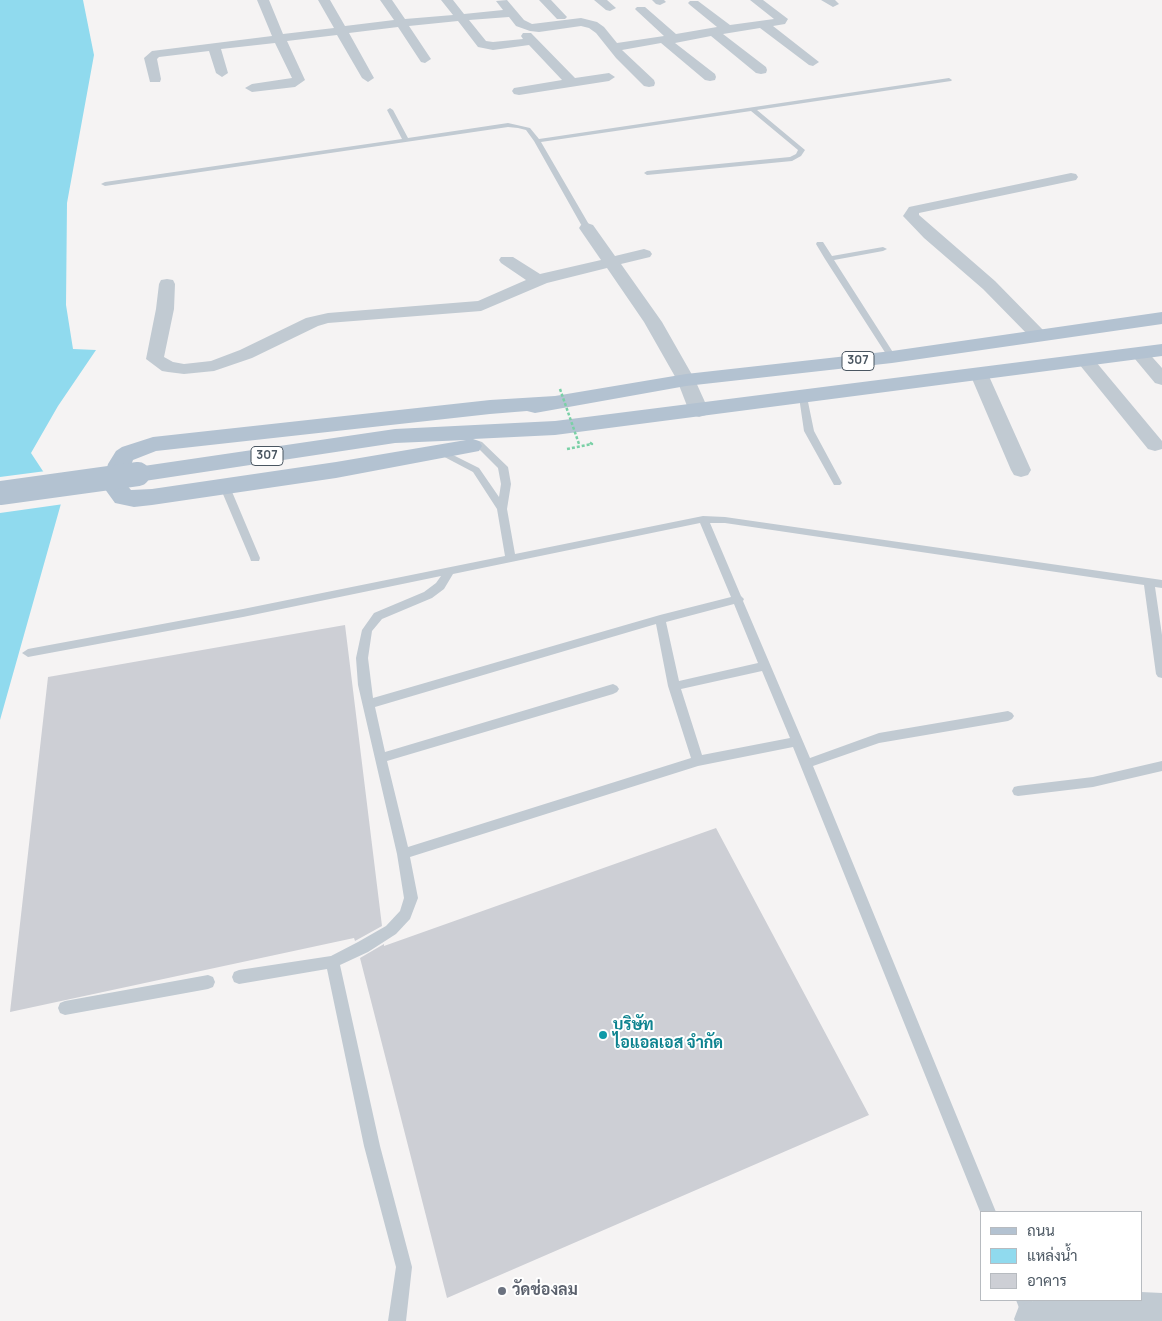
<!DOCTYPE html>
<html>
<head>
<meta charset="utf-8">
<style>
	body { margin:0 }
	#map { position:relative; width:1162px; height:1321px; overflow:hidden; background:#f5f3f3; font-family:Manrope,Sarabun,sans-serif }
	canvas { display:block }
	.legend { position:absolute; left:980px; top:1211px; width:162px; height:90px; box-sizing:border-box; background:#fff; border:1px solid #b7bbc0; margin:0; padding:6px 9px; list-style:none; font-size:15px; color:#4a5661 }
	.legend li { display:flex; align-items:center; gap:10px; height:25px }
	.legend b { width:25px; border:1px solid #b7bbc0 }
</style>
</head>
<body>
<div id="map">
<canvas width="1162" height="1321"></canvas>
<ul class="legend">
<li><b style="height:6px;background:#b3c2d1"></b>ถนน</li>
<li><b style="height:14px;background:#90daee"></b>แหล่งน้ำ</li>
<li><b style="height:14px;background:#cdcfd5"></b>อาคาร</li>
</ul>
</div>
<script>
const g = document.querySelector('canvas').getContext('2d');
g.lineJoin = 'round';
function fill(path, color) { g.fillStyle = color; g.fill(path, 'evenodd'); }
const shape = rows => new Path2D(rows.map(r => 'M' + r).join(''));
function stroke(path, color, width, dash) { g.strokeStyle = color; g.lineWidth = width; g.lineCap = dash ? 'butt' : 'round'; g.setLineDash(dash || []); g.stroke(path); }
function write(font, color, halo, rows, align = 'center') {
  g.font = font + ' Manrope,Sarabun,sans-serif'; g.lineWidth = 4; g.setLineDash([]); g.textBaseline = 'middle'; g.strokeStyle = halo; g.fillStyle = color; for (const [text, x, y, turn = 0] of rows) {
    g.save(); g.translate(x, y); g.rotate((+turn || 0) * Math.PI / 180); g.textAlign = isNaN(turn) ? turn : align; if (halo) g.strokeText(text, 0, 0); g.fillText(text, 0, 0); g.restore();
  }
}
fill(shape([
	[0,0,83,0,94,55,67,203,66,305,73,349,96,350,58,406,31,453,62,500,0,720]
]), '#90daee');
fill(shape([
	[46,471,65,499,64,504,0,513,0,477]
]), '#f5f3f3');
fill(shape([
	[345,625,382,926,355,941,354,938,10,1012,48,677],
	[716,828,869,1115,447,1298,360,958,384,944,384,946]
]), '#cdcfd5');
stroke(shape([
	[567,449,592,444,589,442]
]), '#7ad0a6', 2.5, [3, 2]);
fill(shape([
	[949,78,952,80,951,81,757,110,805,150,801,156,792,161,647,175,644,173,647,171,790,157,796,154,798,150,751,111,541,142,591,228,587,230,583,228,534,141,526,130,518,128,508,127,105,186,101,184,105,182,402,139,387,110,390,108,393,110,408,138,508,123,530,128,539,139,949,78],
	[817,242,823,242,832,256,883,247,887,249,883,251,834,260,896,357,895,359,889,359,888,357,825,259,816,244,817,242],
	[803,394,807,397,814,431,842,483,840,485,834,485,804,431,799,397,803,394],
	[479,441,482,442,508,467,511,484,507,509,515,554,703,516,725,517,1162,580,1162,588,1155,587,1162,635,1162,678,1158,677,1156,674,1144,585,725,523,710,523,741,596,744,599,743,601,810,758,879,733,1008,711,1012,713,1014,716,1012,719,1008,721,879,743,813,766,996,1212,981,1212,981,1214,793,747,698,766,410,857,418,898,410,919,396,934,368,952,340,965,380,1146,412,1267,406,1321,388,1321,396,1267,364,1146,327,969,239,984,234,982,232,977,234,972,239,970,331,956,358,942,386,926,400,911,404,898,397,854,358,685,356,658,362,630,374,613,424,592,436,583,441,576,243,617,28,657,22,653,28,649,243,609,505,556,497,509,473,472,435,452,437,450,443,450,479,468,499,497,501,484,498,468,474,444,479,441],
	[700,523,731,597,660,615,373,698,368,658,372,631,382,619,432,598,444,589,453,574,700,523],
	[734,604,758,663,679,681,666,622,734,604],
	[656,624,668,686,691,758,408,847,387,761,613,694,617,692,619,689,617,686,613,684,385,752,375,707,656,624],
	[762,671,790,738,702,755,681,689,762,671],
	[225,484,230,487,260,558,259,561,251,561,250,558,220,487,225,484],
	[1162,761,1162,771,1093,787,1018,796,1014,795,1012,791,1014,787,1018,786,1093,777,1162,761],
	[208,975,213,977,215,982,213,987,208,989,65,1015,60,1013,58,1008,60,1003,65,1001,208,975],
	[1016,1300,1032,1300,1041,1319,1040,1321,1021,1321,1023,1318,1016,1300]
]), '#c1cad2');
fill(shape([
	[257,0,269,0,283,34,334,28,318,0,330,0,345,26,394,20,380,0,392,0,405,19,453,15,441,0,453,0,464,14,503,10,496,1,507,0,524,20,532,24,581,18,597,22,604,27,617,43,664,36,637,11,635,9,637,7,645,7,676,34,717,27,690,5,688,3,690,1,698,1,730,25,774,19,750,0,763,0,788,19,785,24,773,26,819,62,813,66,809,65,760,28,723,34,766,67,767,70,766,73,761,74,756,73,711,36,675,43,715,74,716,77,715,80,710,81,705,80,661,43,622,50,654,80,655,83,654,86,649,87,644,86,616,58,596,33,589,28,581,26,539,32,530,31,516,26,509,17,469,20,486,41,493,42,523,39,521,36,523,33,531,33,575,78,609,73,615,77,609,81,519,95,514,94,512,91,514,88,562,80,529,45,493,50,478,47,458,21,409,26,431,59,425,63,421,62,398,27,349,33,374,78,368,82,362,78,337,35,287,41,305,80,295,87,252,92,245,88,252,84,292,78,275,43,221,49,228,73,222,77,216,73,209,51,159,57,157,59,161,79,160,82,150,82,144,58,152,51,272,36,257,0],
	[539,0,551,0,567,17,565,19,557,19,539,0],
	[594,0,607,0,616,8,610,11,606,10,594,0],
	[652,0,664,0,666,2,660,5,656,4,652,0],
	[821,0,835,0,839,4,833,7,821,0],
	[1071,173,1076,174,1078,177,1076,180,919,213,919,215,995,281,1044,331,1047,335,1044,339,1038,340,1032,339,983,289,924,238,903,216,909,207,1071,173],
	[587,223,593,225,615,256,644,249,650,251,652,254,650,257,621,264,662,322,695,380,709,411,706,415,699,417,692,415,689,411,677,380,644,322,607,268,547,283,481,311,328,323,318,326,252,358,214,371,184,374,168,372,162,371,146,359,156,309,159,284,161,280,167,279,173,280,175,284,174,309,164,357,173,362,184,364,211,361,240,350,306,318,328,313,478,301,526,280,501,263,499,260,501,257,513,257,540,274,601,260,579,228,581,225,587,223],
	[1139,348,1145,349,1162,368,1162,385,1155,383,1130,353,1133,349,1139,348],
	[1085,355,1091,356,1162,441,1162,449,1155,451,1148,449,1079,364,1076,360,1079,356,1085,355],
	[979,368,986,370,988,374,1031,470,1028,475,1021,477,1014,475,1011,470,970,374,972,370,979,368],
	[1141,1292,1162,1293,1162,1321,1015,1321,1014,1319,1019,1306,1036,1300,1141,1300,1141,1292]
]), '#c1cad2');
fill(shape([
	[1162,312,1162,324,892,363,686,386,535,413,527,411,490,414,156,451,133,460,130,468,395,429,555,421,1162,344,1162,356,555,435,473,439,479,441,482,446,479,451,336,478,152,505,134,507,115,503,102,485,108,464,116,451,122,447,153,437,490,400,555,396,686,374,892,351,1162,312],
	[466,440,336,462,152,489,131,490,126,484,128,477,130,479,138,482,395,443,466,440]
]), '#b3c2d1');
stroke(shape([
	[560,389,579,444]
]), '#7ad0a6', 2.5, [3, 2]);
stroke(shape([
	[0,493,138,474]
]), '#b3c2d1', 24);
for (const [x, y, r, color] of [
	[603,1035,5,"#0f9aa8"],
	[502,1291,5,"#6b7280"]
]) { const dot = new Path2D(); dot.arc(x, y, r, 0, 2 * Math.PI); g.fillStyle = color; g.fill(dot); stroke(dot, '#fff', 2); }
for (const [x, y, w] of [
	[858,361,32],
	[267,456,32]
]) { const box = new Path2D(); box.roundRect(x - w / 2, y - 9.5, w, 19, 4); g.fillStyle = '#fff'; g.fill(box); stroke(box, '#4a5661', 1); }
write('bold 12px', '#4a5661', null, [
	["307",858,361],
	["307",267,456]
]);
write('bold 16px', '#0d838f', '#fff', [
	["บริษัท",613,1026],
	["ไอแอลเอส จำกัด",613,1044]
], 'left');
write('bold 16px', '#5b616d', '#fff', [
	["วัดช่องลม",512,1291]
], 'left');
</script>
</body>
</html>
